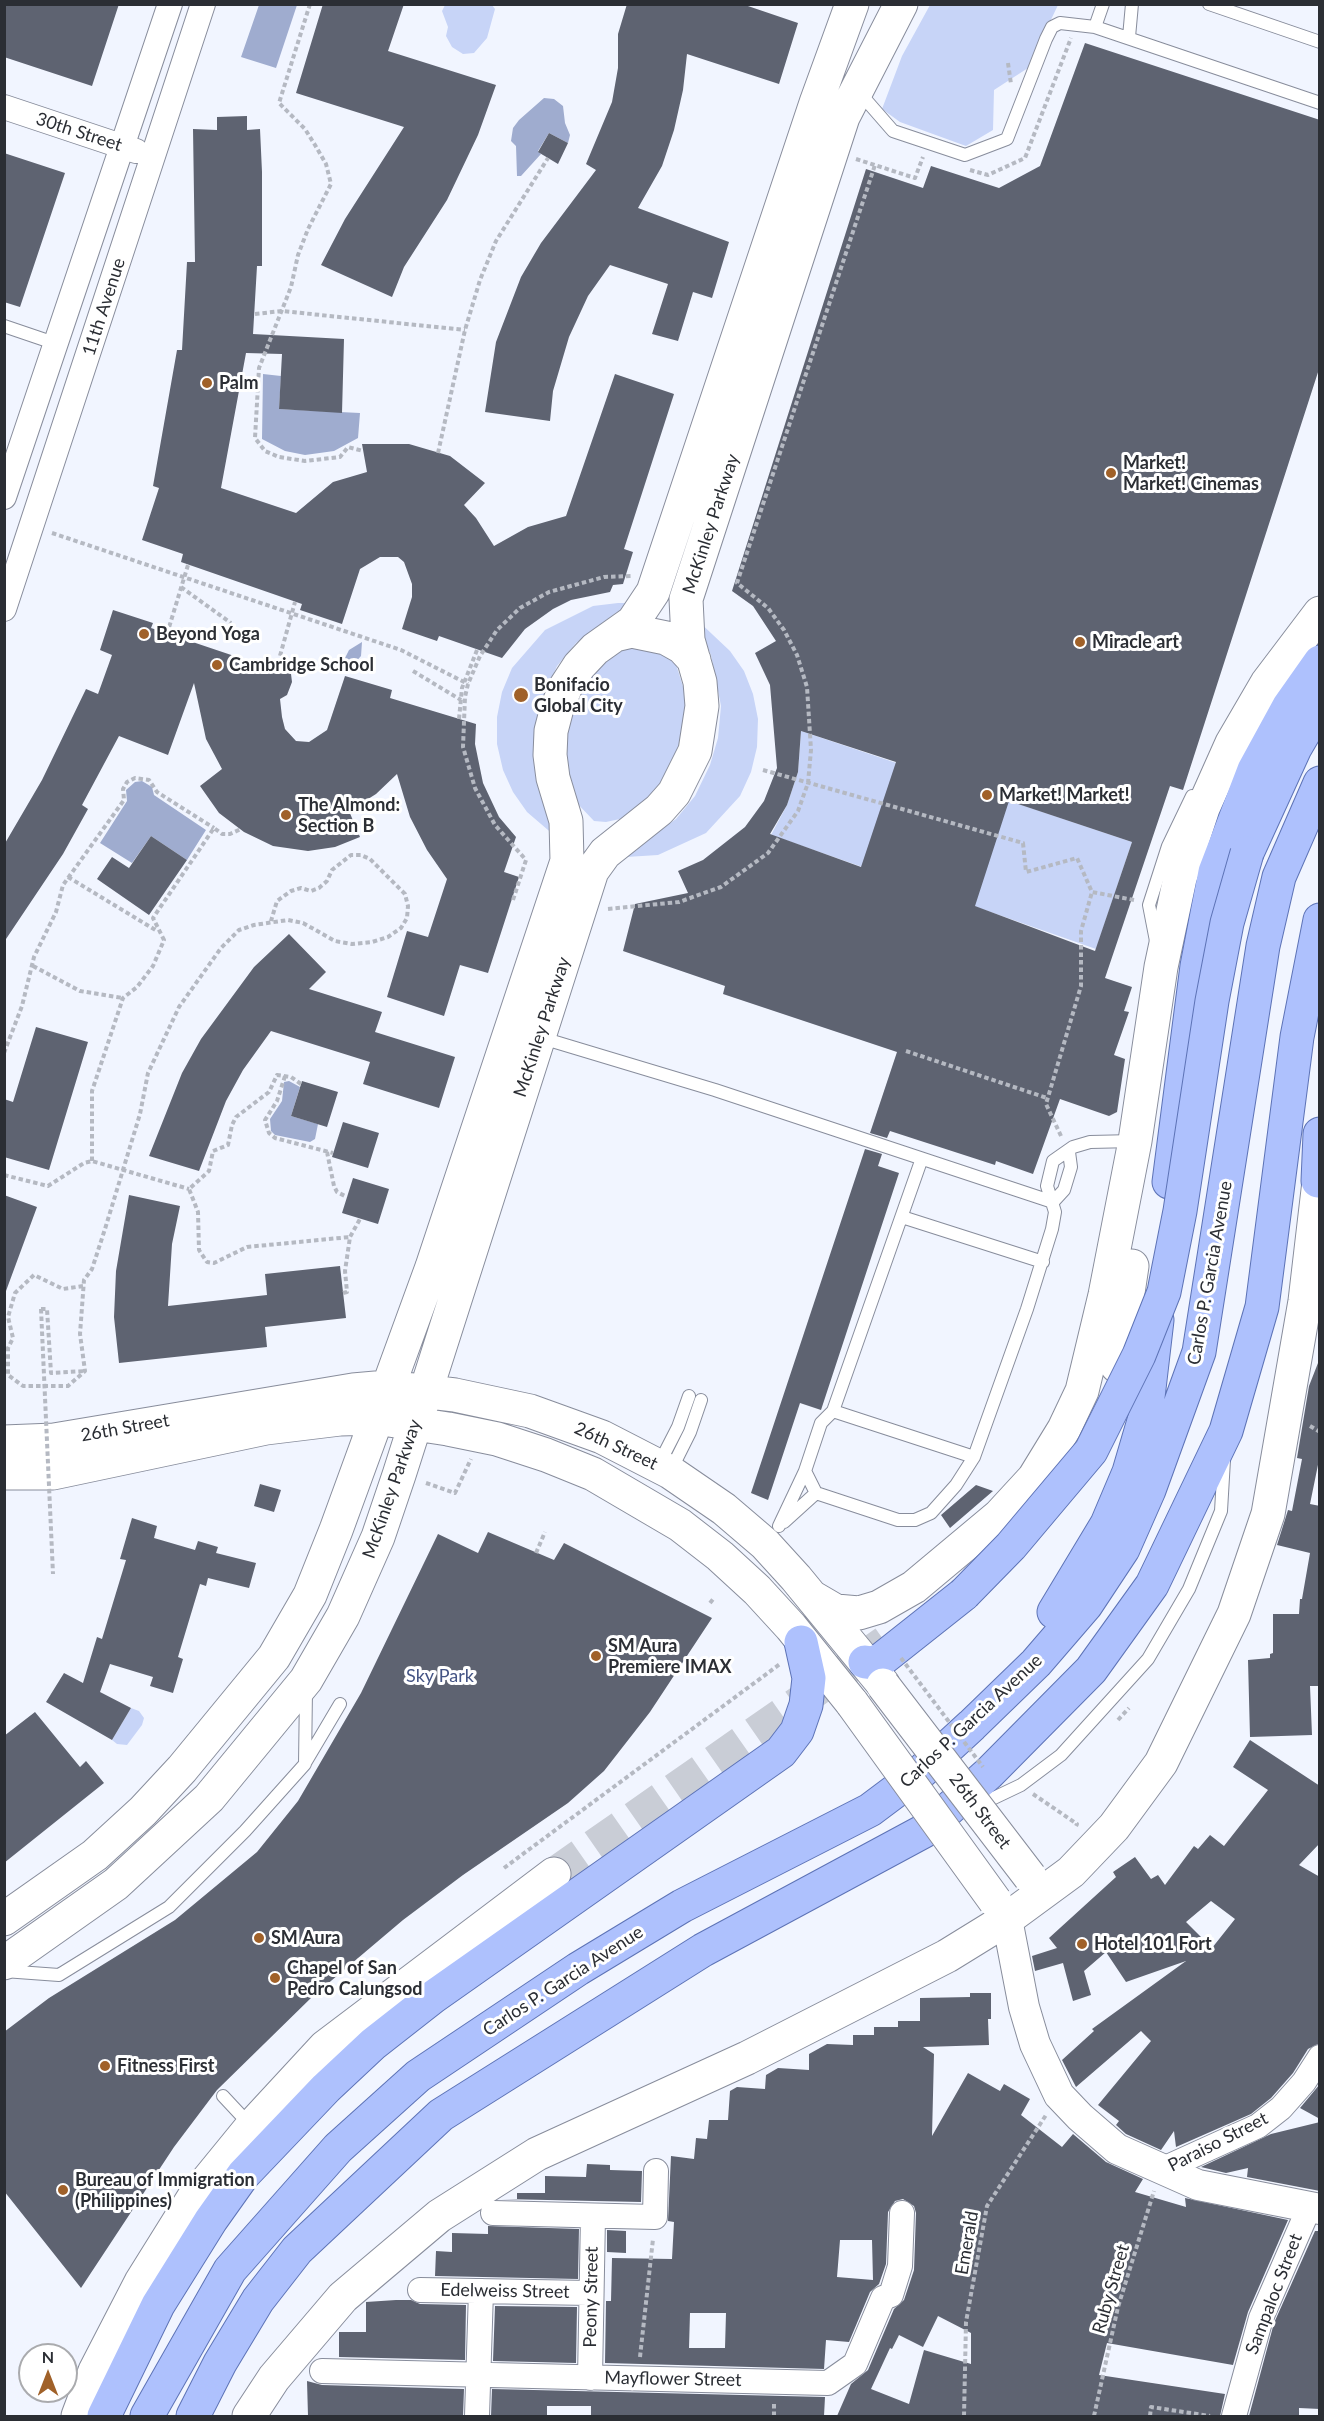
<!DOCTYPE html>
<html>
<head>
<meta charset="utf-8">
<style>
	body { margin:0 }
	#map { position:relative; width:1324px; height:2421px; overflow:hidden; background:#f1f5ff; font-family:Lato,sans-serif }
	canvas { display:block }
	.frame { position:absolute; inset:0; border:6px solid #2b2e34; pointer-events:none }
	.north { position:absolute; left:18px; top:2343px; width:60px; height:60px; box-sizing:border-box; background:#fff; border:2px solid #aaabae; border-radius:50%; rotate:0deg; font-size:16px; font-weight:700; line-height:24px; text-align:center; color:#2b2e34 }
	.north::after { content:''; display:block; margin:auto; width:21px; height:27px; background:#a06129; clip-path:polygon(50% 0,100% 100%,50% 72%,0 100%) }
</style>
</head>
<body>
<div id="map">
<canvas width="1324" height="2421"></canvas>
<div class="frame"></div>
<div class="north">N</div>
</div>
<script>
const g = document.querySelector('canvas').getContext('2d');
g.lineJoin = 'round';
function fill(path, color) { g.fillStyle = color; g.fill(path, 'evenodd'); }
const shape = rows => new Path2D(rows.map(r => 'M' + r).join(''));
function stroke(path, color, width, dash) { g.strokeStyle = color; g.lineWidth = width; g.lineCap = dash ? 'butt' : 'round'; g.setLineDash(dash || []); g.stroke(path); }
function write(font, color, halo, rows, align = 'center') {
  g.font = font + ' Lato,sans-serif'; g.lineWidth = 6; g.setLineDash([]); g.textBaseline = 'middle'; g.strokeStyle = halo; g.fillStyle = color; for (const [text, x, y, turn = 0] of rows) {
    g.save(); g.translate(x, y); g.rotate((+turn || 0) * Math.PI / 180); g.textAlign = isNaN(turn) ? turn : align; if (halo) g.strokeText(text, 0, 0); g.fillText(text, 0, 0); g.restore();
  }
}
fill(shape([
	[445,5,492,5,495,9,487,38,474,53,463,54,452,47,446,36,448,27,442,11],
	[930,5,1058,5,1028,68,994,90,993,130,966,146,900,122,882,109,902,56],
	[618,603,639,603,617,612,576,643,557,666,543,698,536,724,555,836,527,812,513,792,503,770,497,744,497,717,502,692,512,668,545,630,593,606],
	[695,618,730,651,744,671,753,694,758,719,757,747,751,772,740,796,706,833,658,855,610,858,634,848,676,819,695,796,710,765,718,738,721,706,711,655],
	[629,642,673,655,687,699,680,747,669,774,638,809,620,819,606,822,594,821,575,801,568,783,563,740,570,709,595,668],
	[801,731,1132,842,1096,949,771,835,787,805,798,772],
	[131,1708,139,1711,144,1718,142,1725,127,1745,117,1744,112,1740]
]), '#c7d4f7');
fill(shape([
	[259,5,297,5,276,68,241,57],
	[544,98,554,99,563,106,565,123,570,135,568,143,549,133,538,151,541,154,521,176,517,176,516,146,511,141,513,128,519,120],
	[263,374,281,376,279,409,360,413,358,438,334,451,305,455,285,451,262,439],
	[362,642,361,656,353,665,345,669,344,660,349,650],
	[142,781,152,787,154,795,206,830,187,860,151,836,132,863,100,843,127,801,126,790,135,782],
	[289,1081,300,1087,291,1116,318,1124,315,1139,310,1142,275,1135,271,1131,270,1119,282,1101,284,1082]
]), '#9faccf');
fill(shape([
	[4,4,119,4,92,86,4,57],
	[323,4,404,4,388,51,496,85,478,135,447,200,404,267,392,297,321,265,345,219,404,127,296,93],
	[627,4,742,4,798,23,779,84,687,54,683,90,674,130,662,166,638,208,729,242,712,298,693,292,678,341,652,334,668,284,610,265,588,296,569,337,553,391,550,421,485,412,496,342,521,277,541,243,596,170,586,164,612,102,618,68,618,34],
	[1085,43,1320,120,1320,366,1183,790,1170,786,1105,978,1132,987,1124,1011,1129,1012,1114,1055,1125,1059,1117,1112,1109,1116,1060,1099,1033,1174,996,1161,995,1165,890,1131,887,1138,870,1133,897,1052,723,994,725,986,623,951,635,904,688,893,678,871,703,860,745,827,764,801,777,768,770,685,755,653,776,641,753,606,732,591,866,169,923,188,931,166,999,188,1040,166],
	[801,731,896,762,861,867,770,834,787,805,798,772],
	[1009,801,1132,842,1095,951,975,906],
	[247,116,247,130,260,129,262,172,262,266,257,266,253,334,344,339,342,413,279,409,282,354,246,353,221,488,296,513,333,482,367,472,362,444,409,444,450,456,485,483,464,505,476,518,494,546,528,527,566,516,615,374,674,394,624,549,633,552,623,584,613,585,610,592,571,600,553,609,525,629,502,658,439,636,437,641,402,629,412,597,412,584,404,562,398,557,380,557,360,569,342,624,300,610,302,604,181,562,183,554,142,540,159,488,153,486,177,350,182,350,187,262,195,262,193,129,217,130,217,117],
	[549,133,568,143,558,164,538,152],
	[4,153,65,173,20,307,4,302],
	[113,610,153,623,151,628,261,665,272,662,281,663,291,674,292,682,287,695,280,699,282,717,285,729,296,741,309,742,327,730,345,676,392,690,390,698,476,724,475,744,483,783,499,817,516,837,504,872,519,877,488,973,460,965,444,1016,387,997,407,931,428,937,447,879,427,850,410,817,397,774,376,794,349,811,360,837,335,847,308,851,273,846,244,832,219,813,200,786,222,769,206,739,194,683,168,755,119,736,82,805,88,809,63,854,4,942,4,845,42,780,86,689,98,694,112,655,100,650],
	[151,836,187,860,149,915,97,879,112,857,129,868],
	[289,934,326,972,309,989,382,1012,375,1032,455,1057,439,1108,363,1084,370,1062,271,1031,243,1070,226,1101,199,1171,149,1156,182,1073,201,1039,254,967],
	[36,1027,88,1042,49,1170,4,1157,4,1099,13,1102],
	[302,1081,338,1092,327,1127,291,1116],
	[343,1122,379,1133,368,1168,332,1157],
	[865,1149,882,1154,878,1166,899,1173,821,1410,800,1403,768,1500,751,1493],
	[353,1178,389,1189,378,1224,342,1213],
	[4,1195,37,1207,6,1291,4,1290],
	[129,1195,180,1206,172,1244,168,1306,267,1295,265,1274,340,1266,346,1318,265,1327,267,1347,119,1363,114,1317,116,1271],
	[1318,1363,1320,1455,1310,1504,1320,1506,1320,1686,1310,1686,1312,1735,1250,1737,1248,1660,1270,1658,1270,1654,1273,1653,1273,1614,1299,1614,1300,1599,1302,1599,1310,1553,1277,1545,1288,1510,1292,1511,1302,1459,1297,1458,1309,1386],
	[260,1484,281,1490,274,1512,254,1506],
	[976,1485,993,1491,950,1528,941,1515],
	[132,1518,157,1526,154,1538,195,1550,198,1541,218,1547,216,1553,256,1563,249,1588,208,1578,206,1586,200,1584,178,1657,183,1659,173,1693,150,1686,153,1677,110,1664,100,1692,131,1708,112,1740,46,1702,64,1673,83,1683,97,1637,102,1639,126,1560,120,1559],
	[488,1532,554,1560,564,1543,712,1618,650,1712,604,1771,568,1803,463,1875,403,1920,312,1997,217,2090,174,2147,81,2288,4,2191,4,2032,49,1998,175,1920,257,1852,298,1801,361,1693,438,1534,478,1553],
	[35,1712,80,1767,86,1761,104,1783,4,1863,4,1736],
	[1250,1740,1320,1786,1320,1843,1299,1865,1320,1877,1320,2043,1308,2049,1293,2073,1271,2098,1251,2114,1176,2147,1174,2131,1161,2150,1126,2134,1116,2125,1119,2121,1098,2105,1151,2041,1141,2031,1076,2087,1062,2060,1094,2031,1092,2029,1186,1961,1126,1982,1106,1952,1084,1971,1091,1995,1073,2001,1063,1963,1035,1971,1032,1956,1057,1948,1049,1938,1116,1877,1113,1872,1135,1857,1151,1879,1158,1875,1165,1885,1194,1846,1198,1849,1210,1835,1224,1846,1268,1790,1233,1767],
	[1211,1901,1235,1919,1212,1948,1186,1922],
	[970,1993,991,1993,991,2019,988,2019,989,2045,923,2047,934,2054,932,2136,968,2073,1000,2091,1004,2084,1030,2099,1021,2115,1062,2147,1073,2134,1106,2162,1143,2179,1135,2192,1186,2207,1185,2198,1288,2220,1248,2312,1233,2365,1107,2343,1099,2375,1225,2394,1220,2416,837,2416,851,2384,868,2370,894,2309,904,2300,914,2270,916,2213,914,2206,903,2199,895,2201,888,2212,886,2264,879,2284,870,2292,849,2342,826,2340,824,2369,605,2363,606,2301,611,2301,612,2258,672,2259,674,2222,668,2221,671,2156,694,2159,696,2138,707,2139,709,2120,728,2120,730,2091,737,2087,765,2089,766,2075,778,2068,809,2070,809,2054,827,2044,853,2045,853,2035,874,2035,874,2027,898,2027,898,2021,920,2021,920,1998,970,1997],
	[840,2240,872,2240,873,2280,837,2277],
	[690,2313,726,2313,725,2348,689,2348],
	[938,2316,971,2333,971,2364,924,2350,909,2404,871,2389,890,2348,892,2349,899,2335,923,2347],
	[1320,2084,1320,2119,1300,2108],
	[1320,2122,1320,2191,1247,2177,1248,2168,1226,2173,1201,2167,1271,2134],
	[587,2164,610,2165,610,2170,642,2171,641,2202,501,2199,517,2199,517,2193,545,2193,545,2176,586,2177],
	[488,2226,579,2229,578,2279,435,2276,436,2251,452,2252,452,2233,488,2234],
	[607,2230,626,2231,626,2253,607,2252],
	[1315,2231,1320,2231,1320,2409,1299,2408,1299,2416,1249,2416,1274,2323],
	[396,2300,411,2300,420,2304,466,2305,465,2360,339,2357,339,2332,366,2332,366,2302],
	[495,2306,577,2307,576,2363,493,2361],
	[307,2381,322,2385,464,2389,463,2416,308,2416],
	[492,2389,825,2397,824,2416,591,2416,591,2406,547,2406,547,2416,491,2416]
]), '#5e6371');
stroke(shape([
	[554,1874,885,1642]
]), '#c9cdd6', 33, [33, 16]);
const service = shape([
	[1209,4,1320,42],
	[1095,27,1103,4],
	[1129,37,1132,4],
	[859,92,893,131,965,155,1007,139,1046,39,1052,27,1060,23,1095,27,1320,103],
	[4,326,57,344],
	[1156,941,1149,905,1168,846,1192,796],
	[542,1038,715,1090,1053,1202],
	[1053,1202,1064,1190,1071,1167,1069,1152],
	[902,1217,1043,1262],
	[833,1411,974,1457],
	[658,1466,678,1427,689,1396],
	[671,1470,690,1432,701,1400],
	[805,1471,816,1493,898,1520,915,1520,931,1513,956,1485,974,1457,1027,1309,1052,1229,1055,1212,1047,1186,1053,1161,1073,1147,1090,1142,1134,1141],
	[784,1522,816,1493],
	[779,1526,805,1471,821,1423,833,1411,921,1161],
	[305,1763,340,1704],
	[977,1806,1021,1785,1061,1755,1148,1659,1189,1589,1221,1511,1224,1460],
	[4,1971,59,1975,169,1907,245,1831,305,1764,306,1690],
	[223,2096,251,2126]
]);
const minor = shape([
	[4,107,136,151],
	[4,497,170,4],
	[4,609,203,4],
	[1161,2170,1258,2126,1281,2108,1304,2082,1320,2057],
	[493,2213,655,2217,656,2171],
	[420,2290,590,2293],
	[322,2371,828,2383,855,2364,883,2298,891,2295,900,2266,902,2213],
	[590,2378,593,2216],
	[477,2416,481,2291],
	[1234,2416,1261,2318,1309,2208]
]);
const tertiary = shape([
	[1007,1919,1024,2007,1035,2044,1059,2095,1080,2117,1117,2149,1198,2185,1320,2209]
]);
const secondary = shape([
	[615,635,632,631,666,638,682,647,694,660],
	[1117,1366,1132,1266],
	[4,1442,54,1440,353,1390,387,1387,455,1395,530,1411,602,1437,670,1472,724,1509,765,1544,796,1578,883,1684],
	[4,1473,53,1473,266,1428,340,1419,376,1418,448,1429,497,1439,546,1455,593,1474,680,1525,720,1556,757,1590,791,1627,852,1703],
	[812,1597,836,1611,859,1613,879,1607,914,1587,999,1516,1034,1478,1064,1429,1082,1391,1105,1295,1135,1141,1161,967,1180,878,1203,808,1232,743,1267,683,1320,613],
	[4,1919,95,1855,143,1811,182,1769,274,1657,310,1595,336,1530,432,1267,567,861,566,821,553,778,550,755,551,731,557,708,566,686,579,666,595,649,633,622,653,592,816,103,852,4],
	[4,1963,116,1884,209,1798,306,1680,343,1616,378,1537,399,1475,592,871,605,853,659,810,674,793,695,751,702,706,700,682,688,640,686,599,843,117,901,4],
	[78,2416,95,2371,141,2282,194,2197,252,2126,325,2047,554,1874],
	[249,2416,274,2378,343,2297,439,2216,537,2154,747,2058,947,1956,1007,1919,1071,1872,1114,1827,1161,1763,1234,1614,1268,1514,1305,1301,1320,1173]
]);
const primary = shape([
	[1247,853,1295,748,1320,705],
	[1318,1181,1320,1134],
	[1169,1182,1197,966,1215,872,1254,770,1289,706,1320,662],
	[1054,1612,1107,1524,1129,1472,1146,1414,1157,1320],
	[865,1662,873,1663,882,1659,964,1594],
	[104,2416,158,2305,211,2220,243,2175,326,2088,373,2044,433,1997,781,1752,797,1731,806,1705,809,1678,801,1642],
	[147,2416,230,2270,338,2148,418,2076,578,1969,682,1906,870,1810,922,1771,972,1725,1036,1663,1086,1605,1123,1549,1149,1490,1199,1352,1263,946,1279,877,1320,783],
	[193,2416,220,2363,258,2300,297,2250,441,2115,703,1950,924,1831,989,1773,1091,1670,1152,1585,1226,1431,1262,1307,1297,1037,1320,920]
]);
stroke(service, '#888d9c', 14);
stroke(minor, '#888d9c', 26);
stroke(tertiary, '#888d9c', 32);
stroke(secondary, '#888d9c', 35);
stroke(primary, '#5d73b6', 35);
stroke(shape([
	[310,4,279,103,305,129,315,145,326,164,331,184,308,229,298,255,291,287,259,368,255,438,265,451,279,457,305,461,340,457,348,447,363,451],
	[1008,63,1011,84],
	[856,159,915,178,923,157],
	[970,170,988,175,1025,158,1071,38],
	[255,314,282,311,465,330],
	[438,453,465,330,480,280,496,241,548,158],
	[52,533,401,650,468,684],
	[181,587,231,623],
	[413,671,461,700],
	[763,770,1023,843,1026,872,1077,858,1092,892,1134,900],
	[68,877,157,931],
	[513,900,526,860,495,825,475,788,463,747,465,697,468,684,480,656,497,630,520,608,549,592,604,577,631,576],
	[608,909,679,902,721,887,768,853,798,811,808,783,811,750,807,687,797,655,784,630,768,608,737,583,875,165],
	[33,966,80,991,123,998],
	[906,1051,1047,1098],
	[4,1053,22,1006,34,957,56,912,63,885,124,800,123,789,127,782,135,778,149,780,157,792,214,828],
	[285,1076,277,1101,265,1120,269,1133,275,1138,333,1153],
	[301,1084,291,1077,277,1075,269,1092,236,1117,232,1125,228,1145,213,1151,209,1171,189,1189,198,1212,199,1250,207,1262,214,1263,247,1247,350,1237],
	[1061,1136,1046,1104,1081,986,1081,931,1092,892],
	[327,1152,334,1186,337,1192,347,1197],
	[92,1161,92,1091,123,998,137,987,153,966,164,940,153,918,214,828,222,834,230,834,241,829],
	[4,1175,48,1186,84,1163,92,1161,189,1189],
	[83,1286,63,1289,34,1275,15,1293,8,1317,13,1338,8,1348,8,1375,23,1386,68,1386,85,1371,80,1334,84,1280,92,1269,105,1229,140,1114,148,1073,179,1007,221,948,239,930,254,925,288,920,303,923,335,941,352,944,372,942,388,937,401,928,407,918,408,906,405,894,370,859,361,855,351,855,332,870,327,881,319,888,311,891,301,888,291,891,277,901,271,921],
	[343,1293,347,1292,345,1271,350,1237,360,1219],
	[41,1309,47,1309,51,1373,85,1371],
	[1310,1426,1320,1432],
	[426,1483,455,1493,471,1459],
	[536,1553,545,1532],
	[710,1603,714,1598],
	[1118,1720,1129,1708],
	[1033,1794,1077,1824,1076,1826],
	[504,1868,780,1664],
	[640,2357,653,2239],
	[774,2416,774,2402],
	[964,2416,966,2322,987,2206,1046,2115],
	[1094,2416,1118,2307,1154,2191],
	[1150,2416,1151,2407,1210,2416]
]), '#b5b9c2', 4, [4.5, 3]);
stroke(service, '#fff', 12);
stroke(minor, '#fff', 24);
stroke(tertiary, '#fff', 30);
stroke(secondary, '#fff', 33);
stroke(primary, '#aec1fd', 33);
const secondaryBridge = shape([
	[883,1685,1030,1877],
	[852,1703,995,1901]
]);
const primaryBridge = shape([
	[964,1594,1011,1546,1091,1451,1139,1355,1164,1292,1180,1211,1212,1001,1227,923,1247,853]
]);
stroke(secondaryBridge, '#888d9c', 35, []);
stroke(primaryBridge, '#5d73b6', 35, []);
stroke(shape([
	[167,634,188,565],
	[278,663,295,602],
	[459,719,462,688,477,650],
	[41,1309,53,1574],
	[901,1658,983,1767]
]), '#b5b9c2', 4, [4.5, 3]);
stroke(secondaryBridge, '#fff', 33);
stroke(primaryBridge, '#aec1fd', 33);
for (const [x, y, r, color] of [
	[207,383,6,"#a06129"],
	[1111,473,6,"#a06129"],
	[144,634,6,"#a06129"],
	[1080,642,6,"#a06129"],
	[217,665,6,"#a06129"],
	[521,695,8,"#a06129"],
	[987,795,6,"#a06129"],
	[286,815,6,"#a06129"],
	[596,1656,6,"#a06129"],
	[259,1938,6,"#a06129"],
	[1082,1944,6,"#a06129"],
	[275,1978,6,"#a06129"],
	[105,2066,6,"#a06129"],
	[63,2190,6,"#a06129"]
]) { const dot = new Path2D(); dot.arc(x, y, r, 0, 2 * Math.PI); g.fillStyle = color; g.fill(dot); stroke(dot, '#fff', 2); }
write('18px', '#2b2e34', '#fff', [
	["30th Street",79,132,18],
	["11th Avenue",104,307,-72],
	["McKinley Parkway",711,524,-72],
	["McKinley Parkway",542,1027,-72],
	["Carlos P. Garcia Avenue",1210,1273,-80],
	["26th Street",125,1428,-10],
	["26th Street",616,1446,25],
	["McKinley Parkway",392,1489,-71],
	["Carlos P. Garcia Avenue",971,1721,-43],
	["26th Street",980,1811,53],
	["Carlos P. Garcia Avenue",563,1981,-33],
	["Paraiso Street",1218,2142,-27],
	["Emerald",967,2243,-80],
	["Ruby Street",1111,2289,-74],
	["Edelweiss Street",505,2291,1],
	["Sampaloc Street",1274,2294,-69],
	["Peony Street",591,2297,-89],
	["Mayflower Street",673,2379,1]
]);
write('bold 18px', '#2b2e34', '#fff', [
	["Palm",219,383],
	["Market!",1123,463],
	["Market! Cinemas",1123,484],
	["Beyond Yoga",156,634],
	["Miracle art",1092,642],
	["Cambridge School",229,665],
	["Bonifacio",534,685],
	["Global City",534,706],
	["Market! Market!",999,795],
	["The Almond:",298,805],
	["Section B",298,826],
	["SM Aura",608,1646],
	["Premiere IMAX",608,1667],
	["SM Aura",271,1938],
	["Hotel 101 Fort",1094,1944],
	["Chapel of San",287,1968],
	["Pedro Calungsod",287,1989],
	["Fitness First",117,2066],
	["Bureau of Immigration",75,2180],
	["(Philippines)",75,2201]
], 'left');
write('18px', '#445484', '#fff', [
	["Sky Park",440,1676]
]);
</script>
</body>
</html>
